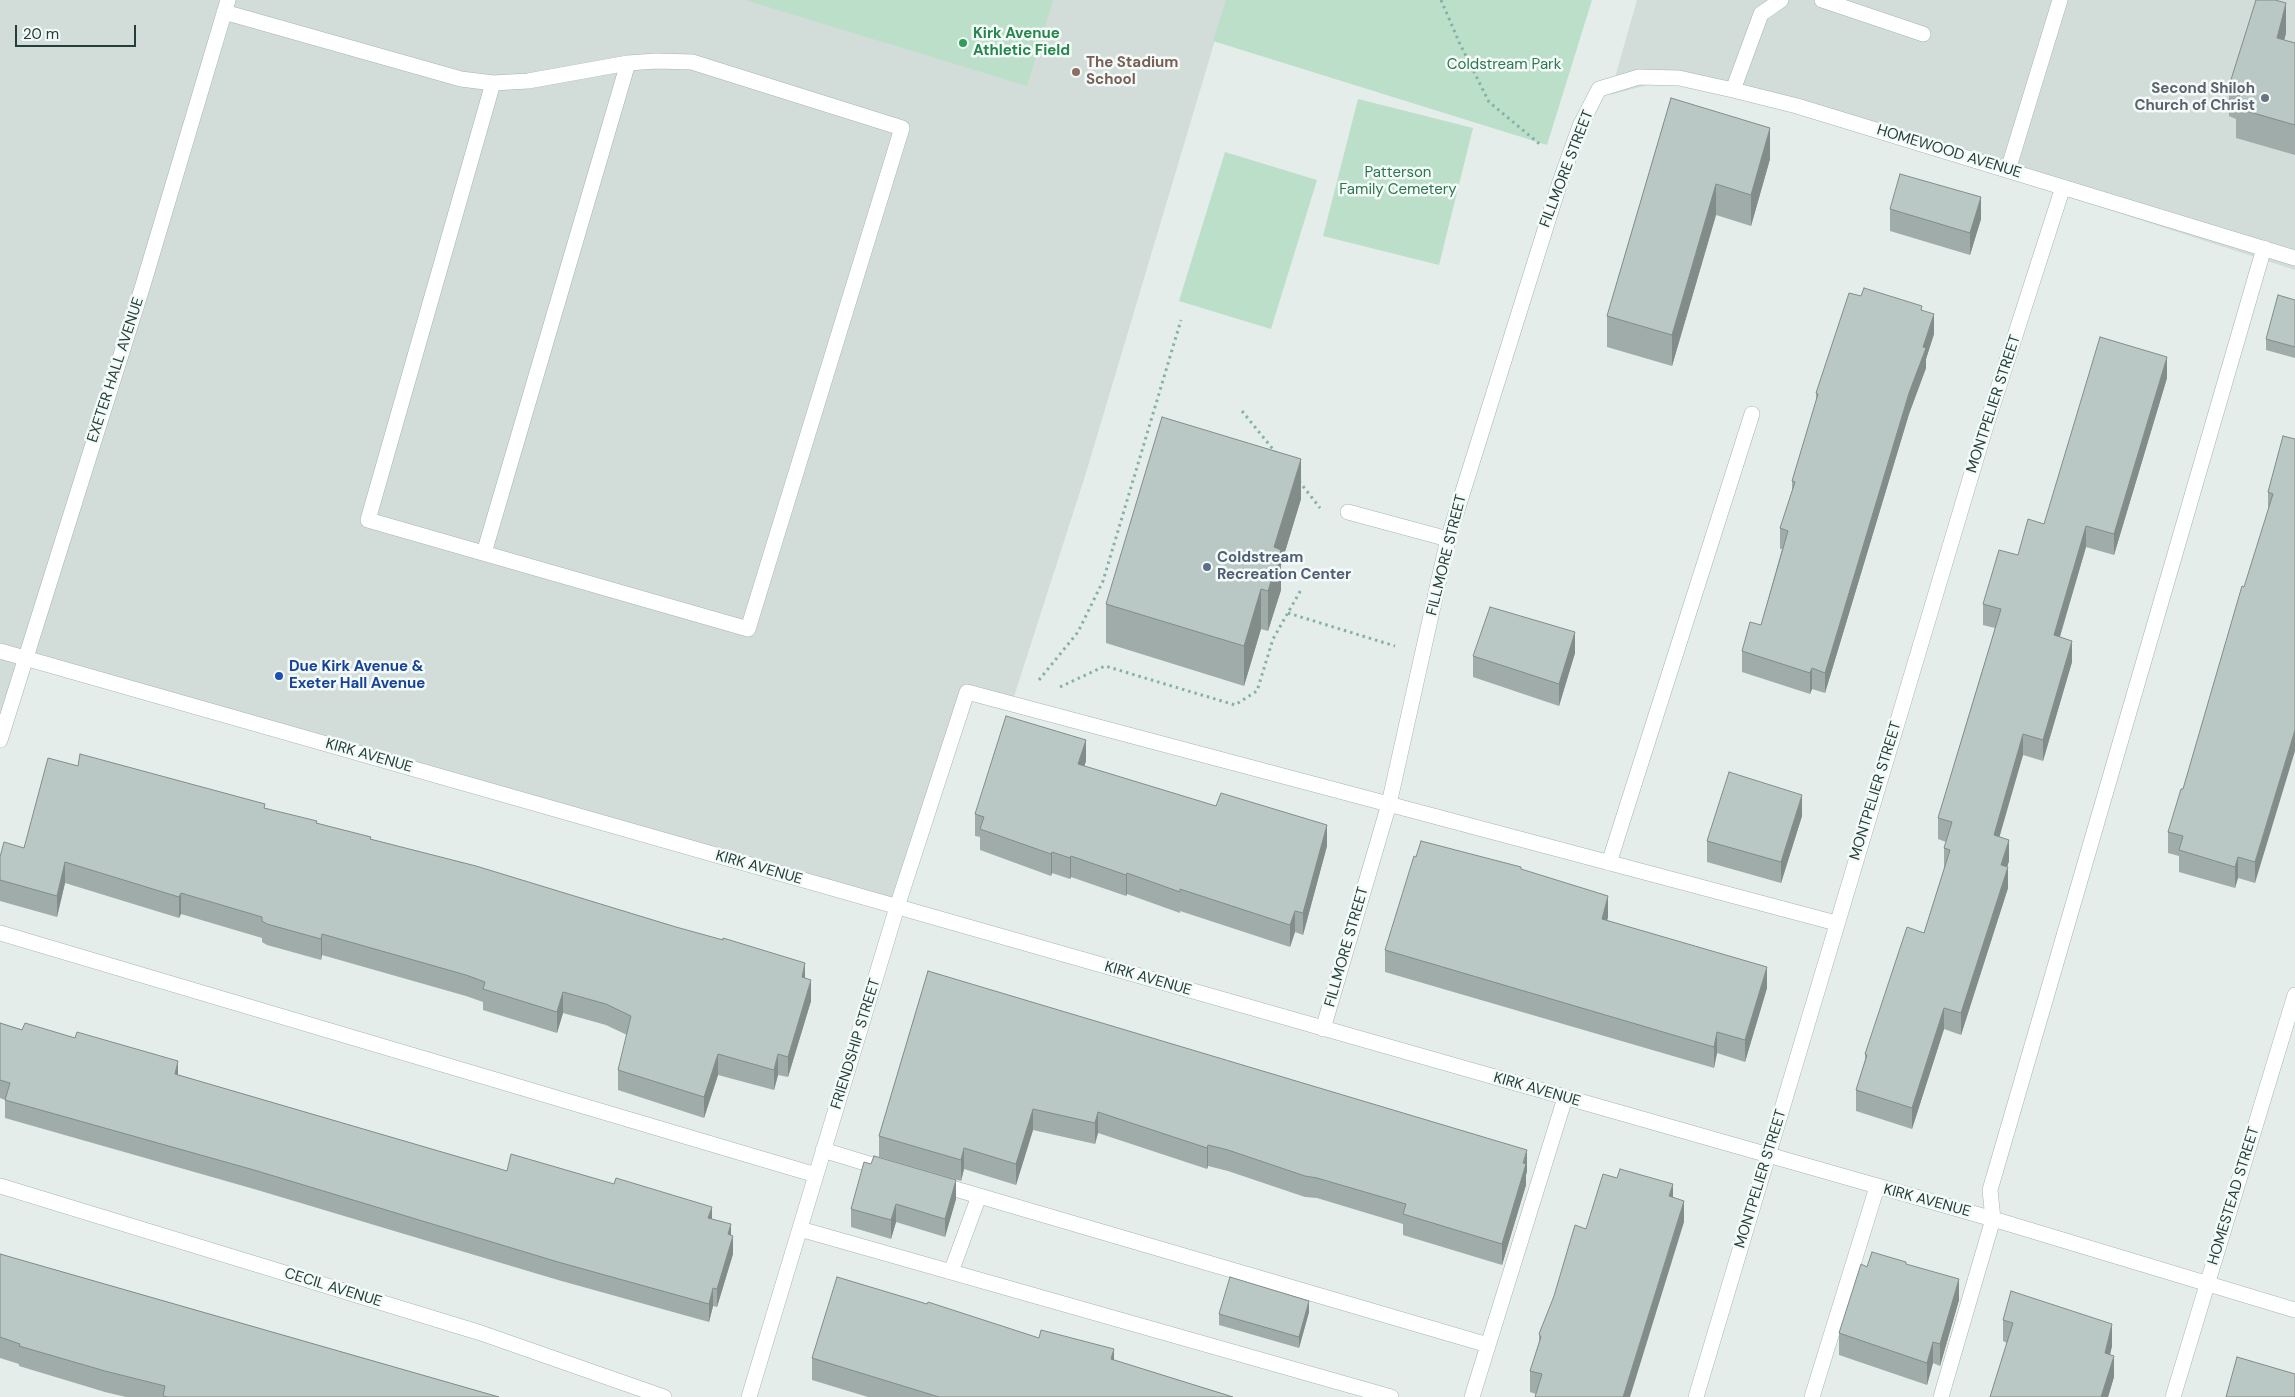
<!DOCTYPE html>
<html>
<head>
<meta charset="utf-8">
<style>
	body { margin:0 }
	#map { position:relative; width:2295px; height:1397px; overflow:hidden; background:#e4edea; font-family:"DM Sans",sans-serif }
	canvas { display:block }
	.scale { position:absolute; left:15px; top:25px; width:121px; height:22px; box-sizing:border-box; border:2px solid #233f3b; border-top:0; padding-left:6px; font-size:15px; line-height:18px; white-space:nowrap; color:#233f3b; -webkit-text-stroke:4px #f4faf8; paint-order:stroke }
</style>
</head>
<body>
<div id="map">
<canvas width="2295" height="1397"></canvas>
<div class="scale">20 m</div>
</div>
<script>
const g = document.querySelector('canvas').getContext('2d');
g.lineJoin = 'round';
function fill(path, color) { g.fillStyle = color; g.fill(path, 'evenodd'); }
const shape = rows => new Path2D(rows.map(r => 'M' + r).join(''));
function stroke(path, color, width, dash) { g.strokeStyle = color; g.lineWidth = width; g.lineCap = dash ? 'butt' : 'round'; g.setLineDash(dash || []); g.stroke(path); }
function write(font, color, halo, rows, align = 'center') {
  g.font = font + ' "DM Sans",sans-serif'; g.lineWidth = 5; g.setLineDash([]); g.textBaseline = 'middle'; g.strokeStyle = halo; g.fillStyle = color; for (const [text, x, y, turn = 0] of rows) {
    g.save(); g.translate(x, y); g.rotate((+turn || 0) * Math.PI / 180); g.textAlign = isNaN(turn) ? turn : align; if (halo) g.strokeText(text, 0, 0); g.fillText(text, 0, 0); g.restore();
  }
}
fill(shape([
	[0,0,1227,0,1086,473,1010,709,967,697,900,911,19,652,0,717],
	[1637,0,2295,0,2295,270,1775,102,1670,79,1610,95]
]), '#d2ddd9');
fill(shape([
	[745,0,1053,0,1027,86],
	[1226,0,1592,0,1547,145,1213,41],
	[1358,99,1473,128,1439,265,1323,236],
	[1225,152,1317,180,1271,329,1179,301]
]), '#bcdfc9');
const minor = shape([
	[1822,0,1923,34],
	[224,12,461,79,493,83,528,81,628,63,656,61,692,62,902,128,748,629,368,520,493,83],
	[1733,90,1761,14,1781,0],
	[2008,170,2060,0],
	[1348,512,1448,539],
	[484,553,628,63],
	[0,651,1993,1219,2295,1310],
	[0,740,143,285,228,0],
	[1609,863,1752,414],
	[0,933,816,1175],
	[1323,1029,1389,804,1448,539,1560,182,1580,126,1599,89,1639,77,1679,78,1733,90,1797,106,2295,258],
	[823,1150,882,1168],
	[935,1183,1488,1345],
	[0,1186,481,1333,664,1397],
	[800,1229,1391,1397],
	[951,1272,979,1196],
	[749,1397,897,907,967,692,1836,923],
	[1472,1397,1565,1098],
	[1696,1397,1985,429,2063,187],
	[1812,1397,1877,1187],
	[1941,1397,1993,1219,1990,1190,2264,248],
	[2173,1397,2295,995]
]);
stroke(minor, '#a6b5b2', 16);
stroke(shape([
	[1441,0,1459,42,1489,102,1542,146],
	[1242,411,1276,453],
	[1299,481,1320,508],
	[1288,613,1395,646],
	[1039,680,1078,632,1103,581,1181,320],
	[1060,687,1105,666,1235,705,1257,691,1273,639,1302,588]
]), '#84b1a8', 3, [2.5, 4]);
stroke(minor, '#fff', 15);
fill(shape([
	[2286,33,2284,40,2295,43,2295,155,2236,138,2236,119,2229,116,2229,86],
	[1671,98,1770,159,1751,226,1716,215,1672,366,1607,347,1607,316],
	[1890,209,1981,219,1970,255,1890,231],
	[1861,296,1922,310,1934,334,1926,359,1926,368,1909,414,1825,693,1812,689,1810,694,1742,672,1742,651,1761,625,1782,549,1780,549,1780,528,1792,493,1792,481,1816,401,1816,393],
	[2295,300,2295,358,2266,350,2266,339],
	[2167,378,2114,555,2086,547,2060,637,2072,662,2043,761,2023,755,2008,804,1999,837,2009,861,2007,867,2008,888,1961,1035,1944,1029,1912,1129,1856,1111,1856,1090,1865,1060,1865,1054,1924,933,1944,869,1944,848,1946,842,1938,839,1938,818,1995,628,1983,625,1983,604,2018,555],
	[2283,436,2255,883,2238,878,2235,888,2179,872,2179,856,2168,853,2168,832,2183,789,2268,511,2268,492],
	[1301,499,1281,565,1281,590,1268,631,1261,629,1244,686,1106,643,1106,604],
	[1575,653,1559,706,1473,677,1473,656],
	[1086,761,1084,766,1327,846,1303,935,1295,932,1290,947,1180,911,1180,913,1127,894,1126,896,1071,877,1070,879,1052,873,1051,876,980,850,980,837,975,836,975,814],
	[78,766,265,808,371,839,805,978,811,1001,788,1077,778,1075,774,1090,718,1075,704,1118,618,1090,618,1070,627,1035,606,1025,563,1013,557,1033,483,1010,483,1002,466,996,322,955,321,960,267,945,262,942,262,938,181,914,179,918,65,883,57,917,0,901,0,857,24,848],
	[1802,816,1781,883,1707,862,1707,841],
	[1416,857,1521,869,1608,917,1607,920,1767,988,1745,1062,1717,1053,1714,1068,1385,972,1385,950],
	[928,971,1527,1171,1526,1175,1526,1185,1502,1265,1403,1235,1403,1224,1317,1198,1305,1197,1228,1171,1208,1166,1207,1169,1098,1133,1095,1144,1033,1130,1016,1185,964,1169,961,1181,879,1157,879,1136],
	[0,1023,507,1171,712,1219,731,1235,733,1254,717,1307,713,1306,709,1322,558,1280,254,1189,5,1118,5,1100,0,1098],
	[1673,1198,1684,1222,1536,1394,1530,1392,1530,1371,1539,1342,1539,1334],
	[956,1199,945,1237,896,1222,891,1239,851,1227,851,1209],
	[0,1254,499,1397,126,1397,105,1392,19,1366,19,1364,0,1358],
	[1906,1264,1959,1300,1940,1366,1933,1363,1927,1385,1839,1355,1839,1333,1867,1267],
	[1309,1312,1299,1348,1219,1325,1219,1314],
	[2003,1320,2112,1346,2110,1355,2114,1377,2108,1397,1990,1397,2007,1343,2003,1341],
	[1039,1338,1114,1360,1233,1397,868,1397,812,1380,812,1358]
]), '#9faca9');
fill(shape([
	[2286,3,2286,33,2277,68,2277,38],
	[1770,128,1770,159,1751,226,1751,195],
	[1716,184,1716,215,1672,366,1672,335],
	[1981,197,1981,219,1970,255,1970,233],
	[1934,314,1934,334,1926,359,1926,368,1909,414,1825,693,1825,673,1923,347],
	[2167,357,2167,378,2114,555,2114,534],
	[1301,459,1301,499,1281,565,1281,590,1268,631,1268,591,1274,547],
	[2086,526,2086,547,2054,656,2054,635],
	[1261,589,1261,629,1244,686,1244,646],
	[1575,632,1575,653,1559,706,1559,684],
	[2072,641,2072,662,2043,761,2043,740],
	[1812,668,1812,689,1810,694,1810,673],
	[2295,730,2295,751,2255,883,2255,862],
	[2023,734,2023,755,1994,856,1994,835],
	[1086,740,1086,761,1078,786,1078,764],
	[1802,795,1802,816,1781,883,1781,862],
	[1327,825,1327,846,1303,935,1303,913],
	[2009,840,2009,861,2001,886,2001,865],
	[1052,852,1052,873,1051,876,1051,854],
	[1071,856,1071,877,1070,879,1070,858],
	[2238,857,2238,878,2235,888,2235,867],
	[65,862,65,883,57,917,57,896],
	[2008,867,2008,888,1961,1035,1961,1013],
	[1127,873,1127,894,1126,896,1126,875],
	[181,893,181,914,179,918,179,897],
	[1608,896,1608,917,1602,940,1602,919],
	[1295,911,1295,932,1290,947,1290,925],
	[322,934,322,955,321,960,321,939],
	[805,963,805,984,802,977],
	[1767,967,1767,988,1745,1062,1745,1040],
	[811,980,811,1001,788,1077,788,1057],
	[563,992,563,1013,557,1033,557,1012],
	[1944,1008,1944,1029,1912,1129,1912,1108],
	[1717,1032,1717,1053,1714,1068,1714,1047],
	[718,1054,718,1075,704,1118,704,1097],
	[778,1054,778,1075,774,1090,774,1070],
	[178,1061,178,1079,175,1074],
	[1033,1109,1033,1130,1016,1185,1016,1164],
	[1098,1112,1098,1133,1095,1144,1095,1123],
	[1208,1145,1208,1166,1207,1169,1207,1148],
	[964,1148,964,1169,961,1181,961,1160],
	[1527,1150,1527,1171,1526,1175,1526,1185,1502,1265,1502,1244],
	[956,1180,956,1199,945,1237,945,1219],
	[1673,1184,1673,1206,1669,1196],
	[1684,1201,1684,1222,1630,1397,1623,1397],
	[896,1204,896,1222,891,1239,891,1220],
	[712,1207,712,1225,708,1218],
	[731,1224,731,1242,728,1234],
	[733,1236,733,1254,717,1307,717,1289],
	[1959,1279,1959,1300,1940,1366,1940,1344],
	[713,1288,713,1306,709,1322,709,1304],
	[1309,1301,1309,1312,1299,1348,1299,1337],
	[2112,1324,2112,1346,2105,1374,2105,1353],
	[1933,1342,1933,1363,1927,1385,1927,1363],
	[1114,1349,1114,1371,1111,1359],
	[2114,1356,2114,1377,2108,1397,2101,1397]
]), '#828c89');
const building = shape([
	[2256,0,2275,0,2286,3,2277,38,2295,43,2295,125,2236,108,2241,90,2229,86,2256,0],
	[1671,98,1770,128,1751,195,1716,184,1672,335,1607,316,1671,98],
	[1900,174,1981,197,1970,233,1890,209,1900,174],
	[1864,288,1922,306,1921,310,1934,314,1923,347,1926,348,1909,393,1825,673,1812,668,1810,673,1742,651,1750,622,1761,625,1788,531,1780,528,1795,482,1792,481,1818,394,1816,393,1849,293,1861,296,1864,288],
	[2278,295,2295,300,2295,347,2266,339,2278,295],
	[2100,337,2167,357,2114,534,2086,526,2054,635,2072,641,2043,740,2023,734,1994,835,2009,840,2001,865,2008,867,1961,1013,1944,1008,1912,1108,1856,1090,1867,1055,1865,1054,1907,927,1924,933,1950,850,1944,848,1952,822,1938,818,2001,609,1983,604,1999,550,2018,555,2028,519,2044,524,2100,337],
	[1162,417,1301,459,1274,547,1281,550,1268,591,1261,589,1244,646,1106,604,1162,417],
	[2283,436,2295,439,2295,730,2255,862,2238,857,2235,867,2179,850,2183,836,2168,832,2181,789,2183,789,2242,586,2244,587,2273,494,2268,492,2283,436],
	[1490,607,1575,632,1559,684,1473,656,1490,607],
	[1006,716,1086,740,1078,764,1216,806,1221,793,1327,825,1303,913,1295,911,1290,925,1180,889,1180,892,1127,873,1126,875,1071,856,1070,858,1052,852,1051,854,980,829,984,817,975,814,1006,716],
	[80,754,265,804,264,808,317,821,316,823,371,837,370,839,476,866,676,927,723,940,723,938,805,963,802,977,811,980,788,1057,778,1054,774,1070,718,1054,704,1097,618,1070,631,1016,606,1004,563,992,557,1012,483,989,485,982,466,975,322,934,321,939,267,924,262,921,262,917,181,893,179,897,65,862,57,896,0,880,0,857,4,842,24,848,48,758,78,766,80,754],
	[1729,772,1802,795,1781,862,1707,841,1729,772],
	[1421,841,1521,867,1521,869,1608,896,1602,919,1767,967,1745,1040,1717,1032,1714,1047,1385,950,1414,856,1416,857,1421,841],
	[928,971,1527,1150,1523,1163,1526,1164,1502,1244,1403,1214,1406,1204,1317,1178,1305,1176,1228,1150,1208,1145,1207,1148,1098,1112,1095,1123,1033,1109,1016,1164,964,1148,961,1160,879,1136,928,971],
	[0,1023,22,1030,25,1023,75,1038,77,1032,178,1061,175,1074,507,1171,511,1154,614,1184,616,1178,712,1207,708,1218,731,1224,728,1234,733,1236,717,1289,713,1288,709,1304,558,1262,254,1170,5,1100,10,1083,0,1080,0,1023],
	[874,1156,956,1180,945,1219,896,1204,891,1220,851,1209,864,1162,871,1164,874,1156],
	[1620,1169,1673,1184,1669,1196,1684,1201,1623,1397,1535,1397,1542,1374,1530,1371,1541,1337,1539,1334,1554,1296,1575,1225,1586,1229,1603,1174,1617,1178,1620,1169],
	[1872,1252,1906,1262,1906,1264,1959,1279,1940,1344,1933,1342,1927,1363,1839,1333,1861,1264,1867,1267,1872,1252],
	[0,1254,499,1397,168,1397,163,1396,165,1386,105,1371,19,1346,20,1344,0,1337,0,1254],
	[837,1277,927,1304,928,1302,1039,1338,1041,1330,1114,1349,1111,1359,1233,1397,939,1397,812,1358,837,1277],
	[1230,1277,1309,1301,1299,1337,1219,1314,1230,1277],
	[2011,1291,2112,1324,2105,1353,2114,1356,2101,1397,1990,1397,2013,1323,2003,1320,2011,1291],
	[2237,1357,2295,1374,2295,1397,2226,1397,2237,1357]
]);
fill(building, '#b9c8c4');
stroke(building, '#828c89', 1);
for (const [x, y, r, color] of [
	[963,43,5,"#2e9e5b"],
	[1076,72,5,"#8d6e63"],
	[2265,98,5,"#6b7280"],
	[1207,567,5,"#5c6f8a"],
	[279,676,5,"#1a4fb4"]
]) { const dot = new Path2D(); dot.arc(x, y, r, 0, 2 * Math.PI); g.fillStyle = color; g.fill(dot); stroke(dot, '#f4faf8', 2); }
write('bold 15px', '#27864d', '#f4faf8', [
	["Kirk Avenue",973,34],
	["Athletic Field",973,51]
], 'left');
write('bold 15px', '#785e54', '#f4faf8', [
	["The Stadium",1086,63],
	["School",1086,80]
], 'left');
write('15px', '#2c7751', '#f4faf8', [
	["Coldstream Park",1504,65],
	["Patterson",1398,173],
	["Family Cemetery",1398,190]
]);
write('bold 15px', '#5b616d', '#f4faf8', [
	["Second Shiloh",2255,89],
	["Church of Christ",2255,106]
], 'right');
write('15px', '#233f3b', '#f4faf8', [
	["HOMEWOOD AVENUE",1949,152,17],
	["FILLMORE STREET",1567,169,-69],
	["EXETER HALL AVENUE",116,370,-72],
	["MONTPELIER STREET",1994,404,-72],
	["FILLMORE STREET",1447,555,-76],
	["KIRK AVENUE",369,756,16],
	["MONTPELIER STREET",1876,791,-73],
	["KIRK AVENUE",759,868,16],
	["FILLMORE STREET",1347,947,-74],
	["KIRK AVENUE",1148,979,16],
	["FRIENDSHIP STREET",856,1044,-73],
	["KIRK AVENUE",1537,1090,16],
	["MONTPELIER STREET",1761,1179,-73],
	["HOMESTEAD STREET",2234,1196,-73],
	["KIRK AVENUE",1927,1201,15],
	["CECIL AVENUE",333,1288,17]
]);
write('bold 15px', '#4e5e75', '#f4faf8', [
	["Coldstream",1217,558],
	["Recreation Center",1217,575]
], 'left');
write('bold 15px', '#164399', '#f4faf8', [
	["Due Kirk Avenue &",289,667],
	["Exeter Hall Avenue",289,684]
], 'left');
</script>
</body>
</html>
